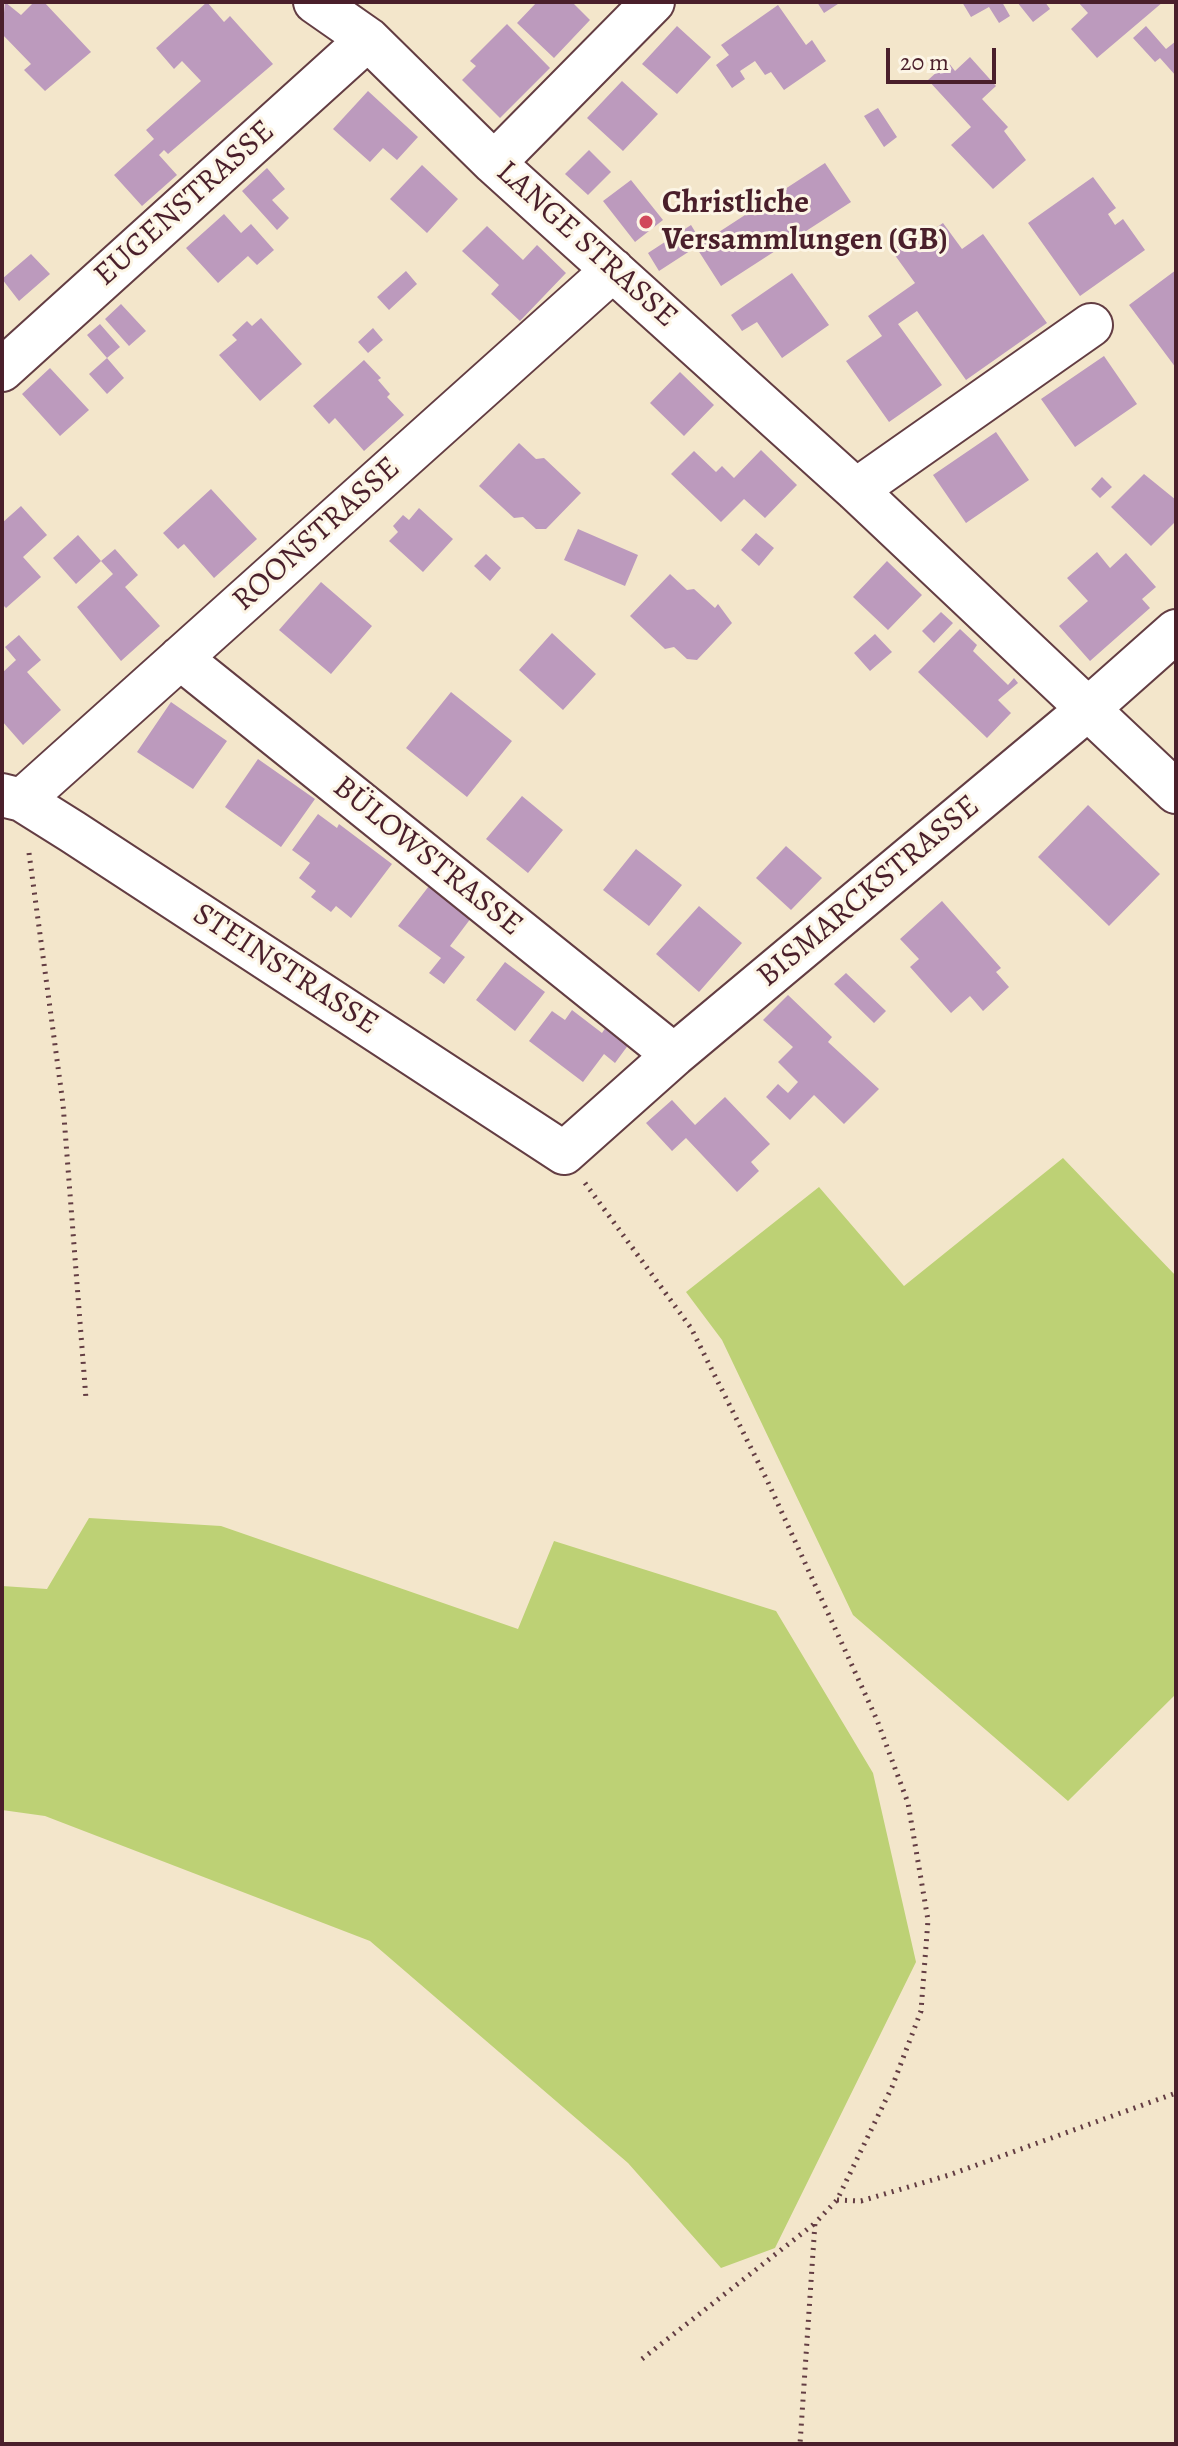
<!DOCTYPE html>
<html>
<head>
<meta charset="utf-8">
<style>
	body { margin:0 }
	#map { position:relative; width:1178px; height:2446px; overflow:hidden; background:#f3e6cb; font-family:Alegreya,serif }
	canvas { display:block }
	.frame { position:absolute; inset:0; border:4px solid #4a1f2b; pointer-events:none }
	.scale { position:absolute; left:886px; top:48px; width:110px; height:36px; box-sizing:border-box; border:4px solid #4a1f2b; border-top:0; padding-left:10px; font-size:24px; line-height:28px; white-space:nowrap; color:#4a1f2b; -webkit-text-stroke:6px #fcf5e5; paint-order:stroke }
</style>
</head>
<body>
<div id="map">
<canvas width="1178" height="2446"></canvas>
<div class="frame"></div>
<div class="scale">20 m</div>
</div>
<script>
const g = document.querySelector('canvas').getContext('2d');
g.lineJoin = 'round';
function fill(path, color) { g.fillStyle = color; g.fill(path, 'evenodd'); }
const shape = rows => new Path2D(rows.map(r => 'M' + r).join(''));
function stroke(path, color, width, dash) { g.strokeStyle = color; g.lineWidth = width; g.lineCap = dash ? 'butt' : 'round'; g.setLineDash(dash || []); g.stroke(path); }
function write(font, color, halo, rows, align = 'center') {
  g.font = font + ' Alegreya,serif'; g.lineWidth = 6; g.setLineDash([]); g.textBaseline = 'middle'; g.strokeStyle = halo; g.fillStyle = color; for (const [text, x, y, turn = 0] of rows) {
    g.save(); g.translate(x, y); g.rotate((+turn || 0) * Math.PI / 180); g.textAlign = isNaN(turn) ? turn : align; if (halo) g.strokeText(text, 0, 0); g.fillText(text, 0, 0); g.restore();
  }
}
fill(shape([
	[1063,1158,1176,1276,1176,1694,1068,1801,853,1615,722,1340,686,1292,819,1187,904,1286],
	[89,1518,221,1526,518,1629,554,1541,776,1611,873,1773,916,1962,775,2248,721,2268,628,2163,370,1941,45,1816,2,1810,2,1586,47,1589]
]), '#bdd175');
fill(shape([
	[5,2,21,15,34,2,44,2,91,52,45,91,24,70,31,64,2,34],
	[207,2,224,22,230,16,273,64,168,154,164,150,159,155,177,175,142,206,114,175,154,139,146,130,201,81,182,61,174,69,156,48],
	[537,2,572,2,590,20,554,58,517,23],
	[817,2,841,2,824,13],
	[962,2,1002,2,1010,16,999,23,989,7,971,17],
	[1017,2,1045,2,1050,9,1033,22],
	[1078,2,1163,2,1097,58,1071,29,1088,13],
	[778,5,806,45,812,40,826,61,784,90,771,72,765,75,755,61,740,71,745,79,732,88,716,65,729,55,721,45],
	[507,24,550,68,500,118,462,80,476,66,470,61],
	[677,26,711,57,677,94,642,64],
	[1146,26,1166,49,1176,41,1176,76,1160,58,1155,62,1133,38],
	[970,57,996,86,982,99,1008,127,1004,131,1026,160,993,189,951,145,971,127,928,80,948,62,955,71],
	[622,81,658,114,623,151,587,118],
	[368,91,418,137,397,160,383,148,370,162,333,129],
	[878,108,897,137,884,147,864,116],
	[589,150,611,172,588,195,565,174],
	[825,163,851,202,721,286,696,247,659,271,648,253,691,225,702,243],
	[422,165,458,199,427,233,390,199],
	[267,168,285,189,272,200,289,218,277,230,242,191],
	[1093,177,1116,208,1108,214,1115,225,1123,219,1145,250,1080,296,1028,223],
	[631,180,663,220,635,242,603,201],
	[224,214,241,233,251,224,274,250,257,265,248,256,218,283,186,248],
	[943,223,962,249,983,234,1047,323,966,380,917,311,898,324,942,385,889,422,846,361,882,336,868,316,915,283,889,247,907,233,914,243],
	[487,226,523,260,537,245,566,273,520,321,491,294,499,285,462,251],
	[31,254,50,274,19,301,2,279],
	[1176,270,1176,368,1129,305],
	[406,271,417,284,389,310,377,297],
	[792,273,829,325,782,358,757,322,742,331,731,315],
	[121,304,146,331,129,346,105,319],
	[261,318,302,364,260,401,219,355,237,340,232,335,247,321,252,326],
	[100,324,120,347,107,358,87,335],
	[373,328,383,340,368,353,358,342],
	[1104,356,1137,404,1075,447,1041,399],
	[107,358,124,378,107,394,89,374],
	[364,360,381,378,378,380,390,394,387,397,404,415,364,451,335,418,329,424,313,406],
	[50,368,89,410,60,436,22,394],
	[680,372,714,405,684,436,650,403],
	[996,432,1029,480,966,523,933,475],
	[519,443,536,459,544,458,581,493,546,529,536,529,523,517,514,518,479,486],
	[761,450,797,485,765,518,744,499,721,522,671,474,694,451,716,472,722,466,734,478],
	[1144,474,1176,500,1176,521,1151,546,1111,507],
	[1102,477,1112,487,1100,498,1091,489],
	[211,489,257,539,214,578,184,544,178,549,163,533],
	[21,506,47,535,23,557,41,577,6,608,2,604,2,523],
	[419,508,453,539,423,572,389,541,398,532,393,526,403,515,409,520],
	[578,529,638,555,625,586,564,560],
	[756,533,774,548,759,566,741,550],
	[78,535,101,561,76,584,53,558],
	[115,549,138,575,125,587,160,626,121,661,77,607,113,574,101,561],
	[1097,552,1110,568,1126,553,1156,587,1142,599,1150,608,1090,661,1059,626,1088,601,1067,578],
	[486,554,501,568,490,581,474,566],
	[887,561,922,595,888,630,853,597],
	[670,574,687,590,694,589,715,608,718,604,732,623,697,660,687,659,674,647,665,649,630,616],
	[321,582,372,626,331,674,279,630],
	[941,612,953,623,934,643,922,631],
	[960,629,977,645,973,651,1008,685,1014,678,1018,683,998,700,1011,713,987,738,918,672],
	[552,633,596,674,563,710,519,670],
	[875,634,892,652,870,671,854,653],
	[19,635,41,660,27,672,61,710,23,745,2,721,2,673,16,660,5,647],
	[451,692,512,741,467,797,406,748],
	[171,702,227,741,193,789,137,752],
	[258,759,315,799,281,847,225,807],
	[522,796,563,830,528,873,486,839],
	[1088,805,1160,874,1109,926,1038,857],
	[318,814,337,828,339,824,392,864,351,918,336,906,331,912,311,897,316,891,299,878,310,863,292,850],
	[786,846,822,878,791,910,756,878],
	[636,849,682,885,649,926,603,890],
	[429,886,471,918,450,946,465,957,444,984,429,973,441,958,398,926],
	[942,901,1001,968,996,972,1009,987,983,1011,970,996,951,1013,910,967,919,959,900,939],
	[699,906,742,943,699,992,656,954],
	[505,962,545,992,515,1031,476,1000],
	[846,973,886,1011,874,1023,834,984],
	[788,995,832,1037,828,1042,879,1089,844,1124,814,1095,790,1120,766,1097,778,1084,788,1093,798,1082,778,1062,793,1047,763,1020],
	[572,1010,602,1033,606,1027,629,1044,615,1063,604,1054,583,1082,529,1041,552,1011,565,1020],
	[725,1097,770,1144,751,1162,759,1171,737,1192,686,1138,672,1151,646,1123,672,1100,695,1125]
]), '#bc9abd');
const minor = shape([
	[315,2,368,39,494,163,856,490,1176,792],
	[494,163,653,2],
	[2,370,368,39],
	[856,490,1091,325],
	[180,658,674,1055],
	[2,795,22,800,73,832,564,1153,674,1055,1088,709,1176,631],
	[22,800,613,270]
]);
stroke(minor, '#633d43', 46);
stroke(shape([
	[29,853,63,1104,86,1399],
	[585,1183,691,1328,767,1480,877,1720,908,1803,928,1920,921,2011,892,2087,837,2200,815,2223,800,2444],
	[837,2200,861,2201,949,2175,1176,2093],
	[642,2359,814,2224]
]), '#633d43', 5, [2, 6]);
stroke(minor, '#fff', 42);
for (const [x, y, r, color] of [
	[646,222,8,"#d1495b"]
]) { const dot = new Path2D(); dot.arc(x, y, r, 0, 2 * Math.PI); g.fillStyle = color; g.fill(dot); stroke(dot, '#fcf5e5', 3); }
write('32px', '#4a1f2b', '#fcf5e5', [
	["EUGENSTRASSE",185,204,-42],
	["LANGE STRASSE",586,245,42],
	["ROONSTRASSE",317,535,-42],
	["BÜLOWSTRASSE",427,857,39],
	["BISMARCKSTRASSE",869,892,-40],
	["STEINSTRASSE",285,970,33]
]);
write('bold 32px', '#4a1f2b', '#fcf5e5', [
	["Christliche",662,204],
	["Versammlungen (GB)",662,241]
], 'left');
</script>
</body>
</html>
